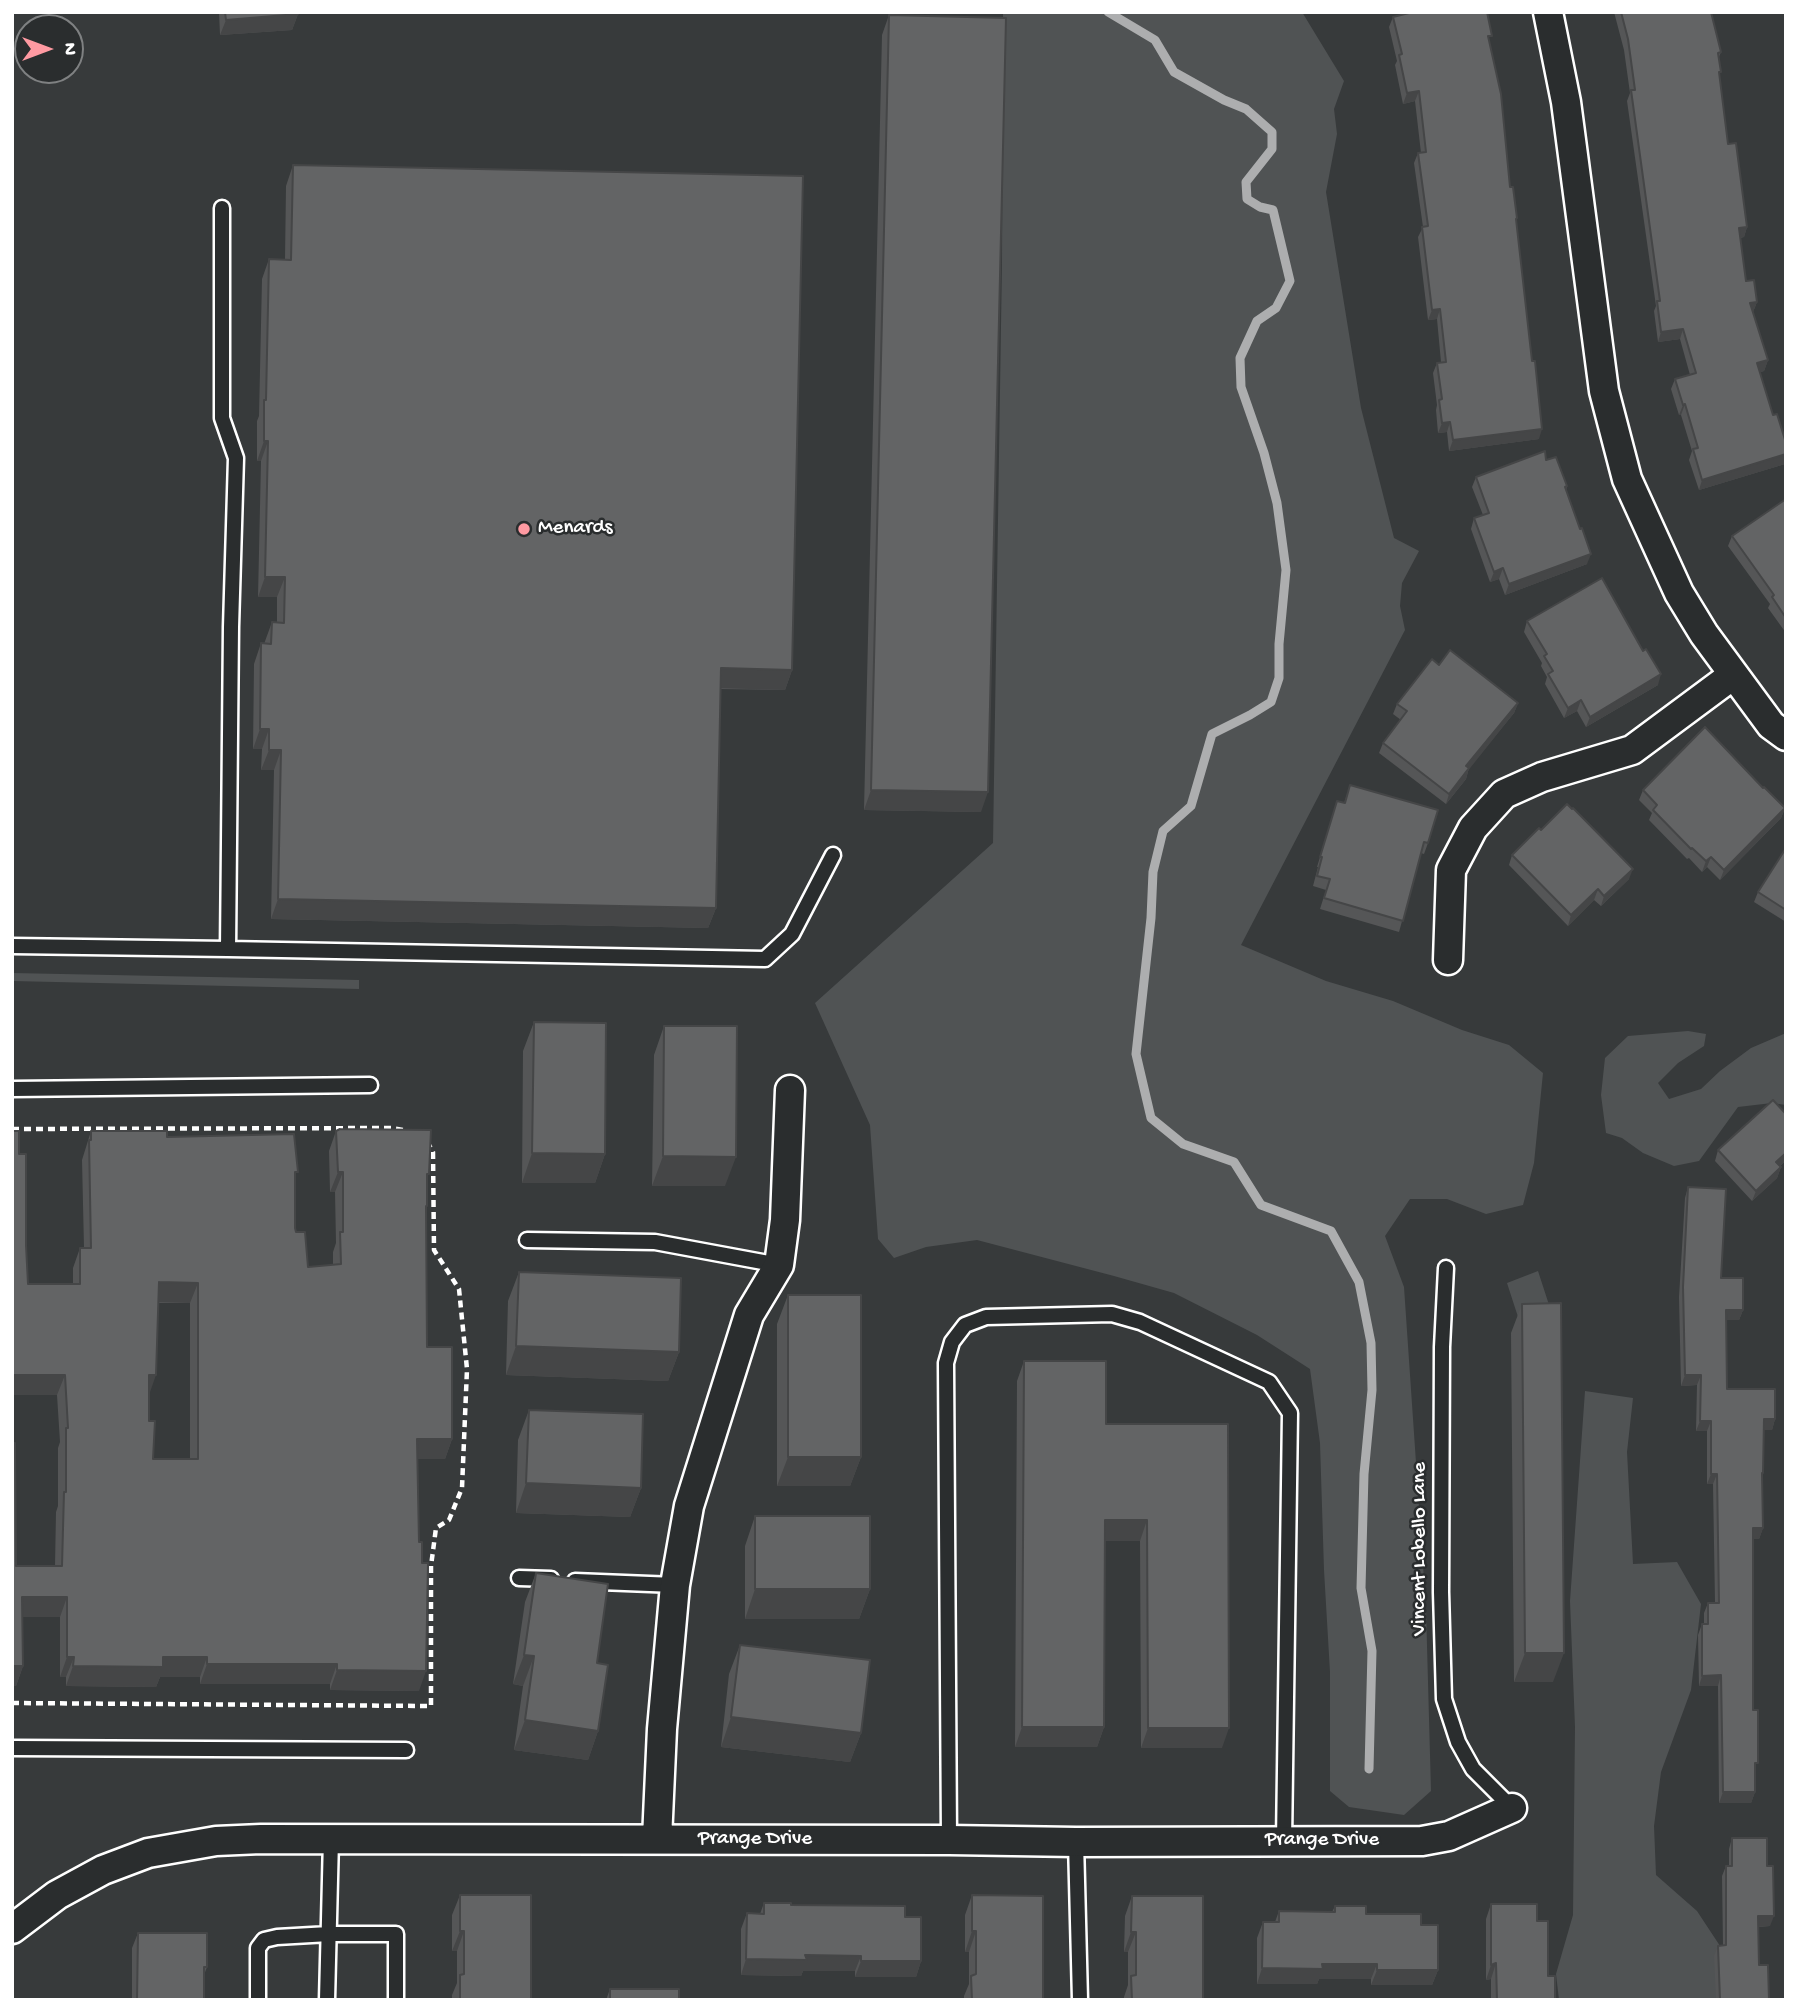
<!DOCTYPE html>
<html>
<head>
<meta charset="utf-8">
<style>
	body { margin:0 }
	#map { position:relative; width:1798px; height:2012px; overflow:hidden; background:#373a3b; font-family:"Gochi Hand",sans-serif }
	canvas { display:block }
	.frame { position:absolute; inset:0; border:14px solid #fff; pointer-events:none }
	.north { position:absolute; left:14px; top:14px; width:70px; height:70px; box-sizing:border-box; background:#2a2d2e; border:2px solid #7f8182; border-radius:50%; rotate:90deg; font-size:19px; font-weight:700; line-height:28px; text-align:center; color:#fff }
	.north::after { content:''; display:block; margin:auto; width:24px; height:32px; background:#ff9aa2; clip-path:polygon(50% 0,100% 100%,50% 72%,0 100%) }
</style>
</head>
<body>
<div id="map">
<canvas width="1798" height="2012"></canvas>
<div class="frame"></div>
<div class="north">N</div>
</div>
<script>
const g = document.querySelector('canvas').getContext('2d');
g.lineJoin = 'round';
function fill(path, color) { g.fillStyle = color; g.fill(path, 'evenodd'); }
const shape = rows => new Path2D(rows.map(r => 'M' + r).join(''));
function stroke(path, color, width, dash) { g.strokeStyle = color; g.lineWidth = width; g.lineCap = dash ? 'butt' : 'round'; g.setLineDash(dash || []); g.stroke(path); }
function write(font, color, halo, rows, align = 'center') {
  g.font = font + ' "Gochi Hand",sans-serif'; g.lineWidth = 5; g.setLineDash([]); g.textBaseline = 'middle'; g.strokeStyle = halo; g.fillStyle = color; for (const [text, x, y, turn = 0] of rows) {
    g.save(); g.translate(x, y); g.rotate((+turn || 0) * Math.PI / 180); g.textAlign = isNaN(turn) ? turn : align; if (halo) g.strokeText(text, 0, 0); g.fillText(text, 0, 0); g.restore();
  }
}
fill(shape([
	[1003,12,1302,12,1344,81,1334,109,1337,134,1326,192,1361,408,1394,538,1419,551,1402,583,1400,606,1405,630,1241,945,1326,981,1393,1001,1462,1030,1509,1045,1543,1073,1534,1163,1523,1205,1486,1214,1447,1199,1410,1199,1385,1236,1404,1287,1426,1609,1431,1791,1404,1815,1349,1807,1330,1791,1330,1672,1324,1570,1320,1443,1310,1369,1257,1335,1174,1293,1114,1276,977,1240,926,1247,894,1258,878,1239,870,1125,815,1003,993,843,1002,261],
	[12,973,359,980,359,989,12,981],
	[1688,1031,1706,1034,1704,1046,1678,1063,1658,1083,1669,1099,1701,1089,1720,1071,1751,1048,1786,1033,1786,1105,1772,1103,1738,1107,1699,1161,1674,1166,1643,1153,1622,1138,1606,1133,1601,1095,1605,1058,1628,1036],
	[1538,1271,1551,1311,1519,1320,1507,1283],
	[1585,1391,1633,1398,1627,1452,1633,1564,1677,1562,1701,1604,1691,1690,1661,1772,1654,1826,1656,1875,1697,1911,1724,1952,1727,2000,1559,2000,1556,1974,1573,1915,1575,1727,1570,1601]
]), '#505354');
stroke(shape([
	[1108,12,1155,40,1174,72,1224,100,1246,109,1272,132,1272,149,1246,182,1247,199,1260,207,1273,210,1290,281,1276,308,1257,321,1240,358,1241,387,1264,453,1277,503,1286,570,1279,644,1279,678,1271,702,1250,715,1212,734,1191,806,1163,831,1153,872,1151,918,1136,1054,1151,1118,1183,1144,1234,1162,1261,1205,1331,1231,1359,1282,1371,1343,1372,1390,1364,1474,1361,1588,1372,1651,1369,1769]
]), '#adaeaf', 9);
const service = shape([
	[12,946,228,949,231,627,236,458,222,418,222,208],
	[228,949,765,959,792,934,833,855],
	[12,1089,370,1085],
	[527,1240,655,1242,779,1265],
	[1446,1268,1442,1347,1441,1592,1444,1699,1458,1742,1473,1769,1512,1808],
	[519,1578,551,1579],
	[575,1581,675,1585],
	[12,1748,406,1750],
	[949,1840,946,1363,952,1342,965,1325,986,1317,1112,1314,1140,1322,1269,1382,1290,1413,1284,1841],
	[1076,1842,1080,2000],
	[258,2000,258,1948,264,1940,277,1937,329,1934,396,1934,396,2000],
	[327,2000,331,1839]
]);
const minor = shape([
	[1548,12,1566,102,1604,391,1627,479,1679,593,1704,634,1771,725,1786,736],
	[1448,960,1451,870,1473,828,1504,794,1542,777,1632,750,1733,675],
	[657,1839,662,1729,675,1585,689,1506,749,1315,779,1265,785,1220,790,1090],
	[12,1929,57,1895,103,1870,148,1853,216,1841,261,1839,949,1840,1076,1842,1422,1841,1449,1836,1512,1808]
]);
stroke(service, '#fff', 19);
stroke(minor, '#fff', 33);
stroke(shape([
	[12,1129,391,1128,403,1130],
	[12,1703,431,1706,431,1566,436,1528,449,1520,462,1488,467,1369,459,1289,434,1250,433,1152,428,1143]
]), '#fff', 4.5, [7, 5]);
stroke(service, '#2a2d2e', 14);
stroke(minor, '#2a2d2e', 28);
fill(shape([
	[219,12,298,12,298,14,292,30,220,35],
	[1614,12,1711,12,1721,52,1719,57,1719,78,1728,144,1747,227,1744,237,1740,238,1746,281,1757,302,1753,312,1768,360,1764,371,1760,372,1773,415,1786,443,1786,462,1785,464,1699,490,1689,460,1692,451,1681,415,1679,415,1671,389,1675,379,1690,375,1680,339,1658,342,1654,311,1656,306,1627,101,1630,93,1624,50],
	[889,15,981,812,864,810,882,35],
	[1393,17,1489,42,1510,187,1517,218,1516,221,1539,439,1449,451,1447,432,1438,433,1436,410,1437,405,1433,373,1437,363,1441,362,1437,319,1428,320,1418,237,1423,227,1414,163,1418,153,1421,153,1415,101,1403,104,1395,65,1397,61,1389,27],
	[293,165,792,670,785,690,720,689,716,908,708,928,271,919,274,770,261,770,262,749,253,749,254,664,261,643,264,644,272,622,277,622,277,597,258,597,261,461,257,461,257,421,259,416,262,279,269,259,285,259,286,186],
	[1546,460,1567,486,1566,491,1587,564,1505,595,1499,579,1490,582,1471,529,1474,518,1483,515,1472,487,1476,477],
	[1786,499,1786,633,1768,608,1770,604,1728,546,1732,536],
	[1527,621,1658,685,1586,727,1577,711,1564,718,1545,684,1547,677,1541,666,1542,663,1524,632],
	[1439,665,1518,703,1514,713,1469,768,1466,779,1446,804,1379,753,1383,743,1401,720,1393,714,1397,704],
	[1350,785,1428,843,1424,854,1421,853,1399,932,1320,909,1326,890,1313,886,1318,867,1317,867,1337,801,1344,803],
	[1763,788,1785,808,1781,818,1720,880,1707,867,1702,872,1689,858,1687,859,1649,820,1652,813,1639,800,1643,790],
	[1541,830,1629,879,1601,906,1594,900,1568,926,1509,865,1512,855],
	[1786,848,1786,927,1784,926,1786,922,1754,902,1758,892],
	[534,1022,605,1154,595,1183,522,1183,523,1051],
	[664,1026,725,1186,652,1186,654,1055],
	[1786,1114,1786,1160,1780,1166,1781,1167,1777,1178,1752,1201,1715,1161,1718,1150],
	[91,1131,167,1137,295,1181,295,1228,308,1267,333,1265,333,1252,336,1243,335,1192,330,1192,329,1151,336,1131,427,1180,426,1210,427,1347,452,1439,445,1459,418,1459,419,1691,330,1690,330,1684,200,1684,200,1677,160,1677,156,1687,66,1686,66,1677,60,1677,60,1617,23,1617,23,1666,16,1686,16,1566,55,1566,56,1512,58,1506,58,1448,60,1442,57,1395,12,1395,19,1154,28,1284,73,1284,73,1268,80,1248,84,1248,82,1160],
	[159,1303,190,1303,190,1459,153,1459,149,1421,149,1395],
	[1688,1187,1721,1278,1743,1310,1739,1320,1726,1320,1727,1389,1775,1419,1772,1430,1764,1430,1763,1473,1762,1477,1763,1528,1759,1539,1753,1539,1753,1710,1755,1792,1751,1803,1719,1803,1718,1686,1699,1686,1698,1635,1702,1624,1704,1624,1704,1613,1708,1603,1715,1603,1713,1484,1707,1484,1707,1431,1696,1431,1697,1385,1681,1386,1679,1297,1685,1198],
	[519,1272,679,1352,668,1381,506,1375,508,1301],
	[788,1295,861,1457,850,1486,777,1486,777,1324],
	[1522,1304,1553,1682,1514,1682,1511,1333],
	[1024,1361,1106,1424,1228,1424,1222,1748,1141,1748,1140,1541,1105,1541,1104,1727,1097,1747,1015,1747,1017,1381],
	[529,1410,641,1488,630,1517,516,1513,518,1440],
	[755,1516,870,1589,859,1619,745,1619,745,1546],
	[536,1573,598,1731,588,1760,514,1750,523,1686,513,1684,525,1602],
	[740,1645,861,1733,850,1762,721,1747,729,1674],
	[1732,1838,1770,1926,1759,1927,1759,1965,1769,2000,1716,2000,1714,1956,1718,1946,1723,1946,1722,1876,1726,1866,1729,1866,1729,1849],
	[460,1895,531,2000,452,2000,452,1995,457,1983,457,1951,452,1951,452,1915],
	[972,1895,1043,2000,964,2000,964,1996,969,1984,969,1952,965,1952,965,1915],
	[1132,1896,1203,2000,1124,2000,1124,1997,1128,1985,1128,1952,1124,1952,1125,1916],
	[764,1903,905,1917,921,1961,916,1977,855,1977,855,1971,803,1971,801,1976,741,1975,741,1929,747,1913,760,1914],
	[1491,1904,1537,1921,1548,1976,1555,2000,1491,2000,1491,1979,1486,1980,1486,1919],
	[1335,1906,1366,1914,1421,1925,1438,1970,1432,1985,1371,1985,1371,1979,1319,1979,1317,1984,1257,1984,1257,1938,1263,1922,1275,1922,1279,1911,1332,1912],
	[138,1933,207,1967,204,1975,204,2000,132,2000,132,1948],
	[610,1989,679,2000,606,2000]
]), '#555657');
fill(shape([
	[298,14,292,30,220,35,226,20],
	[1419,91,1415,101,1403,104,1407,93],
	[1747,227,1744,237,1735,238,1739,228],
	[1757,302,1753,312,1750,303],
	[1440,309,1437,319,1428,320,1432,310],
	[1683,329,1680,339,1658,342,1661,332],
	[1768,360,1764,371,1753,374,1757,363],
	[1685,404,1681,415,1679,415,1683,405],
	[1450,422,1447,432,1438,433,1442,423],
	[1542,429,1539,439,1449,451,1453,440],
	[264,441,268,441,261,461,257,461],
	[1786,454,1785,464,1699,490,1702,480],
	[1591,554,1587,564,1505,595,1509,584],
	[1503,568,1499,579,1490,582,1494,572],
	[265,577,285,577,277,597,258,597],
	[721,668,792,670,785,690,714,688],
	[1661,674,1658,685,1586,727,1590,717],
	[1581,700,1577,711,1564,718,1568,708],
	[1518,703,1514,713,1463,777,1466,766],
	[260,729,269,729,262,749,253,749],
	[269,750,281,750,274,770,261,770],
	[1469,768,1466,779,1446,804,1449,794],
	[871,790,988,792,981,812,864,810],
	[1785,808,1781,818,1720,880,1724,870],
	[1711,857,1707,867,1702,872,1706,861],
	[1633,869,1629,879,1601,906,1604,896],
	[1598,889,1594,900,1568,926,1571,915],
	[278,899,716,908,708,928,271,919],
	[532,1153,605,1154,595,1183,522,1183],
	[1786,1153,1786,1160,1772,1173,1776,1162],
	[663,1156,736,1157,725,1186,652,1186],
	[1781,1167,1777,1178,1752,1201,1756,1191],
	[338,1172,343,1172,335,1192,330,1192],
	[159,1282,198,1283,190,1303,152,1302],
	[1726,1310,1743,1310,1739,1320,1722,1320],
	[516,1346,679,1352,668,1381,506,1375],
	[12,1375,65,1375,57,1395,12,1395],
	[149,1375,156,1375,149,1395],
	[1685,1375,1701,1375,1697,1385,1681,1386],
	[1764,1419,1775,1419,1772,1430,1760,1430],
	[1700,1421,1711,1421,1707,1431,1696,1431],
	[417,1439,452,1439,445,1459,410,1459],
	[788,1457,861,1457,850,1486,777,1486],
	[1711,1474,1717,1474,1713,1484,1707,1484],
	[526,1483,641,1488,630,1517,516,1513],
	[1105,1520,1147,1520,1140,1541,1098,1541],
	[1753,1528,1763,1528,1759,1539,1749,1539],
	[755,1589,870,1589,859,1619,745,1619],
	[22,1597,67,1597,60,1617,15,1617],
	[1525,1653,1564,1653,1553,1682,1514,1682],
	[524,1655,534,1656,523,1686,513,1684],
	[67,1657,74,1657,66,1677,60,1677],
	[163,1657,207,1657,200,1677,160,1677,156,1687,66,1686,73,1666],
	[207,1664,337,1664,330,1684,200,1684],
	[12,1666,23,1666,16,1686,12,1686],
	[337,1670,426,1671,419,1691,330,1690],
	[1721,1675,1718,1686,1699,1686,1702,1676],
	[731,1717,861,1733,850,1762,721,1747],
	[525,1720,598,1731,588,1760,514,1750],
	[1022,1727,1104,1727,1097,1747,1015,1747],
	[1148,1728,1229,1728,1222,1748,1141,1748],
	[1723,1792,1755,1792,1751,1803,1719,1803],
	[1758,1916,1774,1916,1770,1926,1755,1927],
	[460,1931,464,1931,457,1951,452,1951],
	[972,1931,976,1931,969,1952,965,1952],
	[1131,1932,1136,1932,1128,1952,1124,1952],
	[805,1955,861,1956,855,1971,803,1971,801,1976,741,1975,746,1959],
	[861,1961,921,1961,916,1977,855,1977],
	[1496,1963,1491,1979,1486,1980,1491,1965],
	[1322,1964,1377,1964,1371,1979,1319,1979,1317,1984,1257,1984,1262,1968],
	[1377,1970,1438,1970,1432,1985,1371,1985]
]), '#454647');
const building = shape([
	[225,12,298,12,298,14,226,20,225,12],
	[1413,12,1487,12,1492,36,1488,36,1501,94,1510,187,1513,187,1517,218,1516,219,1532,361,1535,361,1542,429,1453,440,1450,422,1442,423,1439,400,1442,399,1437,363,1446,362,1440,309,1432,310,1422,227,1428,226,1418,153,1426,152,1419,91,1407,93,1399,55,1402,54,1393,17,1413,12],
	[1621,12,1711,12,1721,52,1718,53,1721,72,1719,72,1728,144,1736,143,1747,227,1739,228,1746,281,1754,280,1757,302,1750,303,1768,360,1757,363,1773,415,1777,414,1786,443,1786,454,1702,480,1693,449,1698,448,1685,404,1683,405,1675,379,1696,373,1683,329,1661,332,1657,301,1660,301,1631,90,1635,90,1628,39,1621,12],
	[889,15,1006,18,988,792,871,790,889,15],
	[293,165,803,176,792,670,721,668,716,908,278,899,281,750,269,750,269,729,260,729,261,643,271,644,272,622,284,623,285,577,265,577,268,441,264,441,264,400,266,400,269,259,291,260,293,165],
	[1545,451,1546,460,1556,457,1567,486,1565,487,1580,529,1582,528,1591,554,1509,584,1503,568,1494,572,1474,518,1489,513,1476,477,1545,451],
	[1786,499,1786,618,1772,597,1774,595,1732,536,1786,499],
	[1602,578,1643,651,1646,649,1661,674,1590,717,1581,700,1568,708,1548,674,1553,671,1544,656,1547,654,1527,621,1602,578],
	[1450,650,1518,703,1466,766,1469,768,1449,794,1383,743,1407,711,1397,704,1432,659,1439,665,1450,650],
	[1705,727,1763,788,1764,787,1785,808,1724,870,1711,857,1706,861,1692,848,1691,849,1653,810,1657,805,1643,790,1705,727],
	[1350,785,1438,810,1428,843,1424,842,1403,921,1324,898,1330,879,1317,876,1322,857,1320,857,1337,801,1345,803,1350,785],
	[1567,804,1572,809,1573,808,1633,869,1604,896,1598,889,1571,915,1512,855,1539,828,1541,830,1567,804],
	[1786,848,1786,910,1758,892,1786,848],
	[534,1022,606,1023,605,1154,532,1153,534,1022],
	[664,1026,737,1026,736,1157,663,1156,664,1026],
	[1773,1100,1786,1114,1786,1153,1776,1162,1781,1167,1756,1191,1718,1150,1773,1100],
	[340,1129,431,1130,429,1174,427,1174,427,1206,426,1206,427,1347,452,1347,452,1439,417,1439,419,1542,422,1542,422,1563,428,1563,426,1671,337,1670,337,1664,207,1664,207,1657,163,1657,163,1667,73,1666,74,1657,67,1657,67,1597,22,1597,23,1666,12,1666,12,1443,15,1443,16,1566,62,1566,64,1492,66,1492,66,1428,68,1428,65,1375,12,1375,12,1131,19,1131,19,1154,26,1154,26,1245,28,1284,80,1284,80,1248,91,1248,89,1140,91,1140,91,1131,167,1131,167,1137,294,1134,298,1172,295,1172,295,1228,296,1232,305,1232,308,1267,341,1264,340,1232,343,1232,343,1172,338,1172,336,1131,340,1129],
	[159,1282,198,1283,198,1459,153,1459,155,1421,149,1421,149,1375,156,1375,159,1282],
	[1688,1187,1726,1189,1721,1278,1743,1278,1743,1310,1726,1310,1727,1389,1775,1389,1775,1419,1764,1419,1763,1473,1762,1473,1763,1528,1753,1528,1753,1710,1758,1710,1758,1763,1755,1763,1755,1792,1723,1792,1721,1675,1702,1676,1702,1624,1708,1624,1708,1603,1719,1603,1717,1474,1711,1474,1711,1421,1700,1421,1701,1375,1685,1375,1683,1287,1688,1187],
	[519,1272,681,1278,679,1352,516,1346,519,1272],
	[788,1295,861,1295,861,1457,788,1457,788,1295],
	[1561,1303,1564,1653,1525,1653,1522,1304,1561,1303],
	[1024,1361,1106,1361,1106,1424,1228,1424,1229,1728,1148,1728,1147,1520,1105,1520,1104,1727,1022,1727,1024,1361],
	[529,1410,643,1414,641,1488,526,1483,529,1410],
	[755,1516,870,1516,870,1589,755,1589,755,1516],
	[536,1573,608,1584,597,1663,608,1665,598,1731,525,1720,534,1656,524,1655,536,1573],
	[740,1645,870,1660,861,1733,731,1717,740,1645],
	[1732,1838,1767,1838,1767,1866,1773,1866,1774,1916,1758,1916,1759,1965,1768,1965,1769,2000,1720,2000,1718,1946,1726,1945,1726,1866,1732,1866,1732,1838],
	[460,1895,531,1895,531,2000,460,2000,460,1975,464,1974,464,1931,460,1931,460,1895],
	[972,1895,1043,1896,1043,2000,972,2000,971,1976,976,1974,976,1931,972,1931,972,1895],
	[1132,1896,1203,1896,1203,2000,1132,2000,1131,1976,1136,1975,1136,1932,1131,1932,1132,1896],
	[764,1903,791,1903,791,1905,905,1906,905,1917,921,1917,921,1961,861,1961,861,1956,805,1955,807,1960,746,1959,747,1913,764,1914,764,1903],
	[1491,1904,1537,1904,1537,1921,1548,1921,1548,1976,1555,1976,1555,2000,1497,2000,1496,1963,1491,1965,1491,1904],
	[1335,1906,1366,1906,1366,1914,1421,1914,1421,1925,1438,1925,1438,1970,1377,1970,1377,1964,1322,1964,1323,1969,1262,1968,1263,1922,1279,1922,1279,1911,1335,1912,1335,1906],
	[138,1933,207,1933,207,1967,204,1967,204,2000,137,2000,138,1933],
	[610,1989,679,1989,679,2000,610,2000,610,1989]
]);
fill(building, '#636465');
stroke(building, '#454647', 2);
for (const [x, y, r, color] of [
	[524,529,7,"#ff9aa2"]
]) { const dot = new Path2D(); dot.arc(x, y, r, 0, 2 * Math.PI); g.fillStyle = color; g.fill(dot); stroke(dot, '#2a2d2e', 2.5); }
write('21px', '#fff', '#2a2d2e', [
	["Menards",538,529]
], 'left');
write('21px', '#fff', '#2a2d2e', [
	["Vincent Lobello Lane",1421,1549,-90],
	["Prange Drive",755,1840],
	["Prange Drive",1322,1841]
]);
</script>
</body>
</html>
